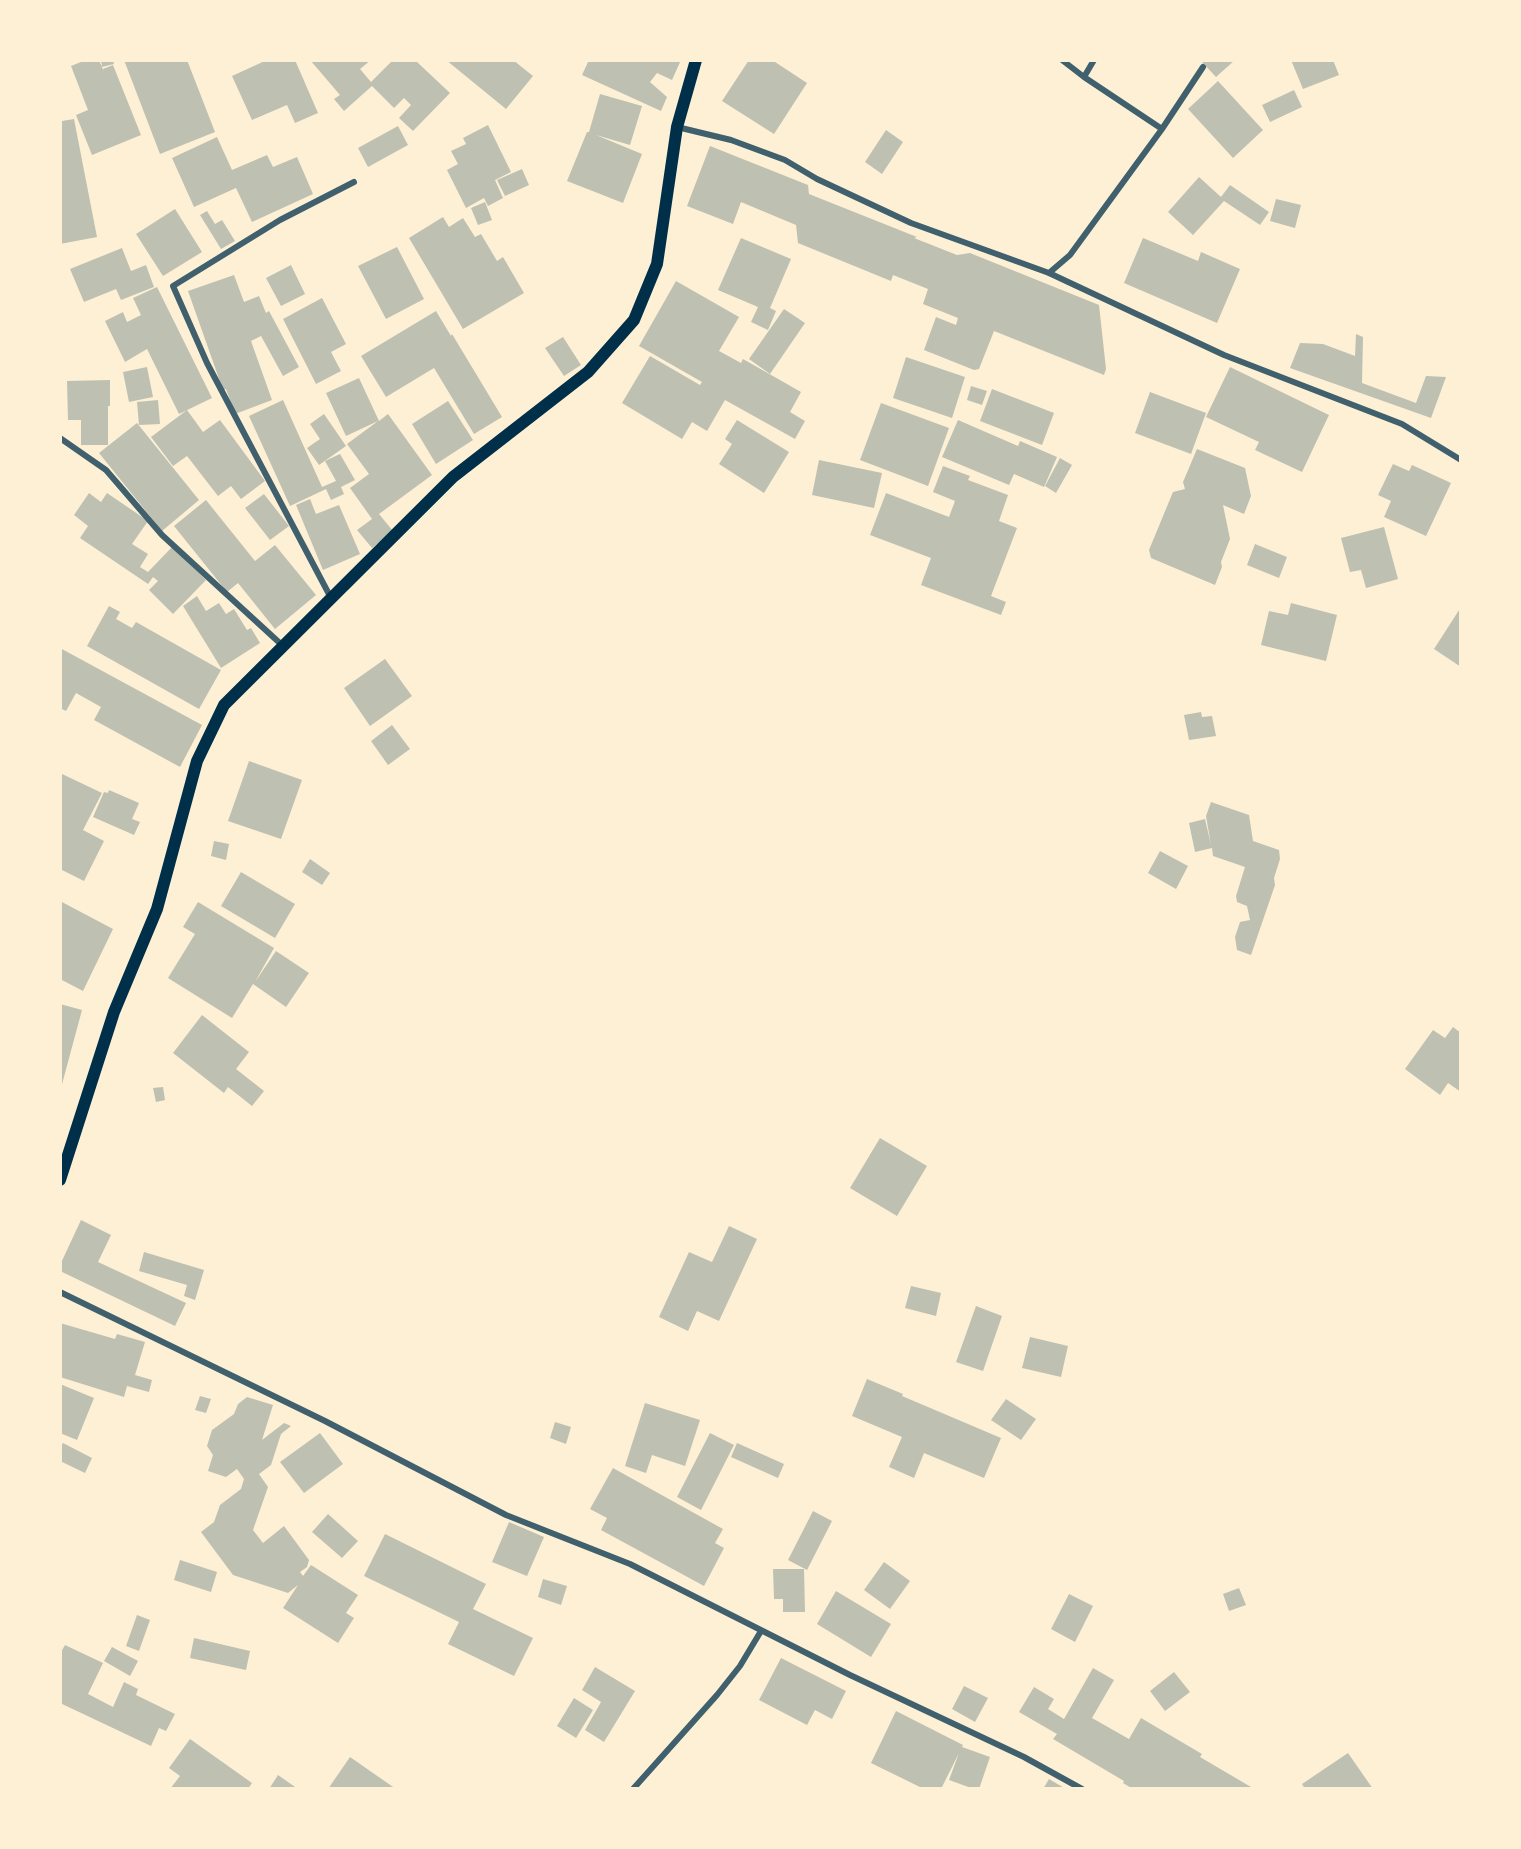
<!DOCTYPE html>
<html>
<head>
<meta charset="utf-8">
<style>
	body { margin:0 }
	#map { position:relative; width:1521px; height:1849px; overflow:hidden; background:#fdf0d5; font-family:Overpass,sans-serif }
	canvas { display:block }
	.frame { position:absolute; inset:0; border:62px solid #fdf0d5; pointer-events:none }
</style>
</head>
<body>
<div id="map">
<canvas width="1521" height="1849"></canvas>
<div class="frame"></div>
</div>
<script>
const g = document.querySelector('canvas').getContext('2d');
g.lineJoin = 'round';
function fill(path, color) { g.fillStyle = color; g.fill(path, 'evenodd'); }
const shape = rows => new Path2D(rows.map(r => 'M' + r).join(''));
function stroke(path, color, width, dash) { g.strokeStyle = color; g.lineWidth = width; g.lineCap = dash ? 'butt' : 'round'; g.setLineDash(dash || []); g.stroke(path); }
fill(shape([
	[86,60,99,60,104,72,103,69,113,65,141,135,92,155,76,115,88,110,71,66],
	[101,60,113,60,114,64,102,67],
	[124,60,187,60,215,132,160,154],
	[267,60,295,60,318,113,295,123,287,105,252,120,232,76],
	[310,60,371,60,360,69,371,82,393,60,413,60,415,62,416,61,450,93,413,131,399,118,411,105,404,98,394,108,372,86,344,111,334,99,340,95],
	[446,60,513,60,533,76,506,109],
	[589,60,681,60,672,80,657,73,650,82,667,97,661,111,582,75],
	[749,60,772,60,807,83,774,134,722,101],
	[1204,60,1235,60,1216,77,1202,62],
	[1291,60,1333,60,1339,75,1303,89],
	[1218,81,1263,130,1233,158,1188,109],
	[1294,90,1302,107,1270,122,1262,105],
	[600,94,642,106,630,145,596,135,642,154,623,203,567,181,587,132,589,132],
	[60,116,62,121,74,119,97,237,60,244],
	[488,125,511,172,495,180,503,198,488,206,484,198,466,208,447,170,458,164,451,151,466,144,463,138],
	[398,126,408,145,368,167,358,148],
	[886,130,903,142,882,174,865,162],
	[217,137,232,170,267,155,273,167,297,157,313,194,252,222,236,188,194,207,172,158],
	[710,146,808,185,809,194,917,237,914,238,957,255,970,253,1099,305,1106,369,1104,375,994,331,979,369,974,370,924,350,936,317,956,325,958,318,923,304,928,289,893,275,891,281,798,243,796,225,741,202,733,224,687,206],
	[522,169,529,185,505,196,497,180],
	[1199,177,1221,197,1230,185,1269,212,1260,225,1224,201,1193,235,1168,212],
	[1276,199,1301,205,1295,228,1270,221],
	[485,202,492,220,478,225,471,208],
	[175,209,202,252,163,276,136,234],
	[207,211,215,224,222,220,235,241,221,249,200,215],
	[443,217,449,227,463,218,475,237,481,234,497,261,503,257,524,293,463,329,409,238],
	[741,238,791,259,770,308,776,311,768,330,751,322,758,307,718,290],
	[1143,238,1198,261,1201,252,1240,269,1217,323,1124,283],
	[397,247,424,299,386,319,358,266],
	[122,248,131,271,146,265,154,287,121,300,116,289,84,302,70,269],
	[291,265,305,294,281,306,266,278],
	[234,275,244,302,259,296,266,313,269,311,299,367,283,376,261,336,251,341,272,400,235,414,226,389,223,390,188,291],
	[676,281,739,317,719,351,741,363,743,359,801,392,790,412,805,421,795,439,725,400,707,431,692,422,682,439,622,403,650,356,700,385,702,382,639,346],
	[157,287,212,398,179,414,147,349,125,362,105,321,123,312,127,322,141,315,133,298],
	[322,298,346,344,331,352,341,371,316,384,283,319],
	[784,309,805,323,770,374,749,359],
	[436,311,451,336,452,334,502,417,474,434,434,368,386,397,361,356],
	[1356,334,1363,337,1362,383,1416,403,1426,376,1446,377,1431,418,1290,368,1300,343,1323,344,1355,356],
	[563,337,581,365,564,376,545,348],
	[906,357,965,377,952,418,893,398],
	[147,367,153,397,129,402,123,372],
	[1230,367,1329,415,1302,472,1255,450,1259,442,1206,417],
	[359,378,379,421,388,414,432,475,379,514,393,531,372,548,357,530,372,519,350,488,369,474,347,444,378,421,346,436,326,393],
	[110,380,110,406,108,406,108,445,81,445,81,420,68,420,67,381],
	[971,386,987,391,982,405,967,400],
	[992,389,1054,413,1042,445,980,421],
	[1150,392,1206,413,1191,454,1135,433],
	[158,400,160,424,139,425,137,402],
	[283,400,322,487,336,481,325,461,340,454,355,480,341,487,344,494,331,500,326,489,290,506,249,416],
	[448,401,473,440,436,464,412,424],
	[881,403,949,428,928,486,860,460],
	[187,410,203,432,220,420,265,481,241,499,231,486,218,496,187,456,173,466,151,437],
	[324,414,346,446,319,465,307,448,320,439,310,424],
	[737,420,789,452,764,493,719,464,732,444,725,439],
	[958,420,1018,446,1020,441,1057,457,1044,487,1014,474,1009,485,942,457],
	[137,423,199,500,162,531,99,453],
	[1197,449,1245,468,1251,496,1244,514,1223,505,1230,539,1221,562,1222,567,1215,585,1151,558,1149,550,1173,492,1185,489,1183,482],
	[1060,458,1072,465,1056,493,1045,486],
	[819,460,882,473,874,508,812,495],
	[1393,464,1409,471,1412,465,1451,483,1426,536,1384,517,1391,501,1378,495],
	[943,466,970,476,968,480,1008,495,999,521,1017,528,991,596,1006,602,1001,615,921,585,931,558,870,535,886,493,949,517,955,501,933,492],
	[89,493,101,502,107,493,148,521,132,544,148,554,140,567,148,572,172,547,206,580,173,614,149,590,158,581,153,577,148,584,80,538,88,526,74,515],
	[264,494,289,526,270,540,245,508],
	[310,499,316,514,339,505,360,554,323,570,296,505],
	[206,500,255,561,275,545,316,595,275,629,238,583,227,592,174,526],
	[1384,527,1398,579,1366,588,1361,570,1350,572,1341,538],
	[1255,544,1287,557,1279,578,1247,565],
	[197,596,206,611,219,603,226,614,234,609,247,630,251,628,260,643,221,668,183,606],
	[1291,603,1337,615,1326,661,1261,645,1269,611,1288,615],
	[109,606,120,612,116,619,132,628,136,622,221,670,199,709,87,646],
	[1461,607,1461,667,1434,649],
	[60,648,202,725,180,767,94,720,101,707,76,693,66,711,60,708],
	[385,659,412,696,370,726,344,688],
	[1201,712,1202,717,1212,716,1216,736,1189,740,1184,715],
	[392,725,410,749,388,765,371,741],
	[249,761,302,780,281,839,228,821],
	[60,773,102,793,83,830,104,841,84,881,60,869],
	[109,790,139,803,132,819,140,822,134,835,93,817,104,792,108,793],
	[1211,802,1249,815,1253,841,1279,850,1280,859,1274,878,1275,885,1251,955,1237,950,1235,937,1240,922,1250,920,1247,906,1237,902,1236,896,1245,867,1213,856,1212,848,1195,852,1189,823,1205,819,1211,845,1206,816],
	[214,841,229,844,226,860,211,856],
	[1160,851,1188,866,1176,889,1148,873],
	[310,859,330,873,322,885,302,872],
	[241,872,295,904,275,938,221,906],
	[60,901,113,929,83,991,60,979,62,969,60,968],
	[198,902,274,948,255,982,276,951,309,973,286,1007,253,984,232,1018,168,978,195,934,183,927],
	[60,1004,82,1010,61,1088,60,1088],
	[202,1015,249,1052,236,1069,264,1091,252,1106,228,1087,224,1093,173,1053],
	[1453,1027,1461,1033,1461,1092,1448,1083,1440,1095,1405,1069,1433,1030,1445,1038],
	[163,1087,165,1100,156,1102,153,1088],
	[880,1138,927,1166,897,1216,850,1188],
	[81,1220,111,1235,98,1262,186,1303,175,1326,60,1271,60,1265],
	[729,1226,757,1239,719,1321,697,1311,688,1331,659,1317,689,1252,712,1262],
	[144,1252,204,1270,195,1300,184,1296,187,1285,139,1271],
	[911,1286,941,1293,936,1316,905,1308],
	[976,1306,1002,1316,983,1371,956,1362],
	[60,1323,115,1339,117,1334,145,1342,135,1375,152,1380,149,1392,127,1386,124,1397,60,1377],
	[1030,1337,1068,1346,1061,1377,1022,1368],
	[867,1379,903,1394,902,1396,1001,1438,984,1478,924,1453,914,1478,889,1467,902,1437,852,1416],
	[60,1384,94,1398,77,1440,60,1433],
	[200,1396,211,1399,206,1413,195,1410],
	[247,1397,273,1405,262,1440,284,1423,291,1426,281,1434,271,1465,259,1474,268,1487,253,1530,263,1543,284,1526,309,1560,307,1567,300,1572,303,1576,311,1565,358,1595,346,1613,354,1618,338,1643,283,1608,298,1585,288,1593,233,1575,201,1532,214,1522,220,1505,241,1489,244,1479,237,1469,226,1477,208,1471,213,1455,207,1446,212,1430,234,1414,238,1404],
	[1006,1399,1036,1419,1021,1440,991,1420],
	[645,1403,700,1420,685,1466,652,1455,646,1473,625,1466],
	[555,1422,571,1427,566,1444,550,1438],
	[320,1433,343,1464,304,1493,280,1462],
	[710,1433,734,1445,701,1510,677,1497],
	[63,1443,92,1458,85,1473,60,1461,60,1448],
	[737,1443,784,1464,778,1478,731,1457],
	[613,1468,723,1529,715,1543,724,1548,704,1586,601,1530,607,1518,590,1509],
	[813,1511,832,1521,807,1570,788,1560],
	[328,1514,358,1541,342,1558,312,1532],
	[509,1522,544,1537,527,1576,492,1562],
	[385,1534,486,1584,473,1609,533,1638,514,1676,448,1644,459,1622,364,1576],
	[180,1560,217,1572,211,1592,174,1580],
	[884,1562,910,1581,890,1609,864,1590],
	[773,1569,804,1569,805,1612,783,1612,783,1599,774,1599],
	[543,1579,567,1586,561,1605,538,1597],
	[1239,1588,1246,1605,1229,1611,1223,1594],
	[836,1591,891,1624,871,1657,817,1624],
	[1069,1594,1093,1606,1075,1642,1051,1629],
	[137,1615,150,1620,139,1651,126,1646],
	[194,1638,250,1651,246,1670,190,1658],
	[65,1645,103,1663,88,1694,113,1707,124,1682,138,1689,136,1695,175,1714,166,1731,159,1728,151,1746,60,1703,60,1654],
	[112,1647,138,1661,130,1676,104,1661],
	[781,1658,846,1691,832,1719,815,1710,807,1725,759,1700],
	[595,1667,635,1691,604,1742,585,1730,601,1702,582,1690],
	[1093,1668,1114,1680,1092,1718,1129,1739,1141,1718,1202,1754,1200,1757,1251,1787,1250,1789,1133,1789,1123,1783,1124,1781,1053,1739,1057,1734,1019,1712,1034,1687,1054,1699,1048,1709,1064,1719],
	[1174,1672,1190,1692,1165,1711,1150,1691],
	[964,1686,988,1698,975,1722,952,1709],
	[574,1698,593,1710,576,1738,557,1726],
	[896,1711,963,1745,962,1747,990,1757,979,1789,974,1789,949,1780,959,1753,941,1789,924,1789,871,1763],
	[190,1739,252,1783,248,1789,170,1789,180,1776,169,1768],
	[1348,1753,1373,1789,1305,1789,1302,1784],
	[350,1757,396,1789,328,1789],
	[278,1775,298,1789,269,1789],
	[1049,1779,1066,1789,1043,1789]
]), '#bec0b2');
stroke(shape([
	[1062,60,1084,77,1162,129],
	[1084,77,1094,60],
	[677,127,731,140,785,160,817,179,911,223,1049,273,1224,355,1402,424,1461,460],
	[1049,273,1070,255,1162,129,1203,67],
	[60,438,106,470,162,535,283,646],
	[331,598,207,363,173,286,280,220,354,182],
	[60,1292,325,1421,506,1515,630,1564,850,1675,1024,1757,1082,1789],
	[633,1789,717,1695,740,1666,761,1631]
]), '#3f606c', 6);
stroke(shape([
	[60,1180,114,1012,157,909,197,761,224,705,453,477,588,372,634,320,657,264,677,127,696,60]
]), '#003049', 12);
</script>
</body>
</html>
